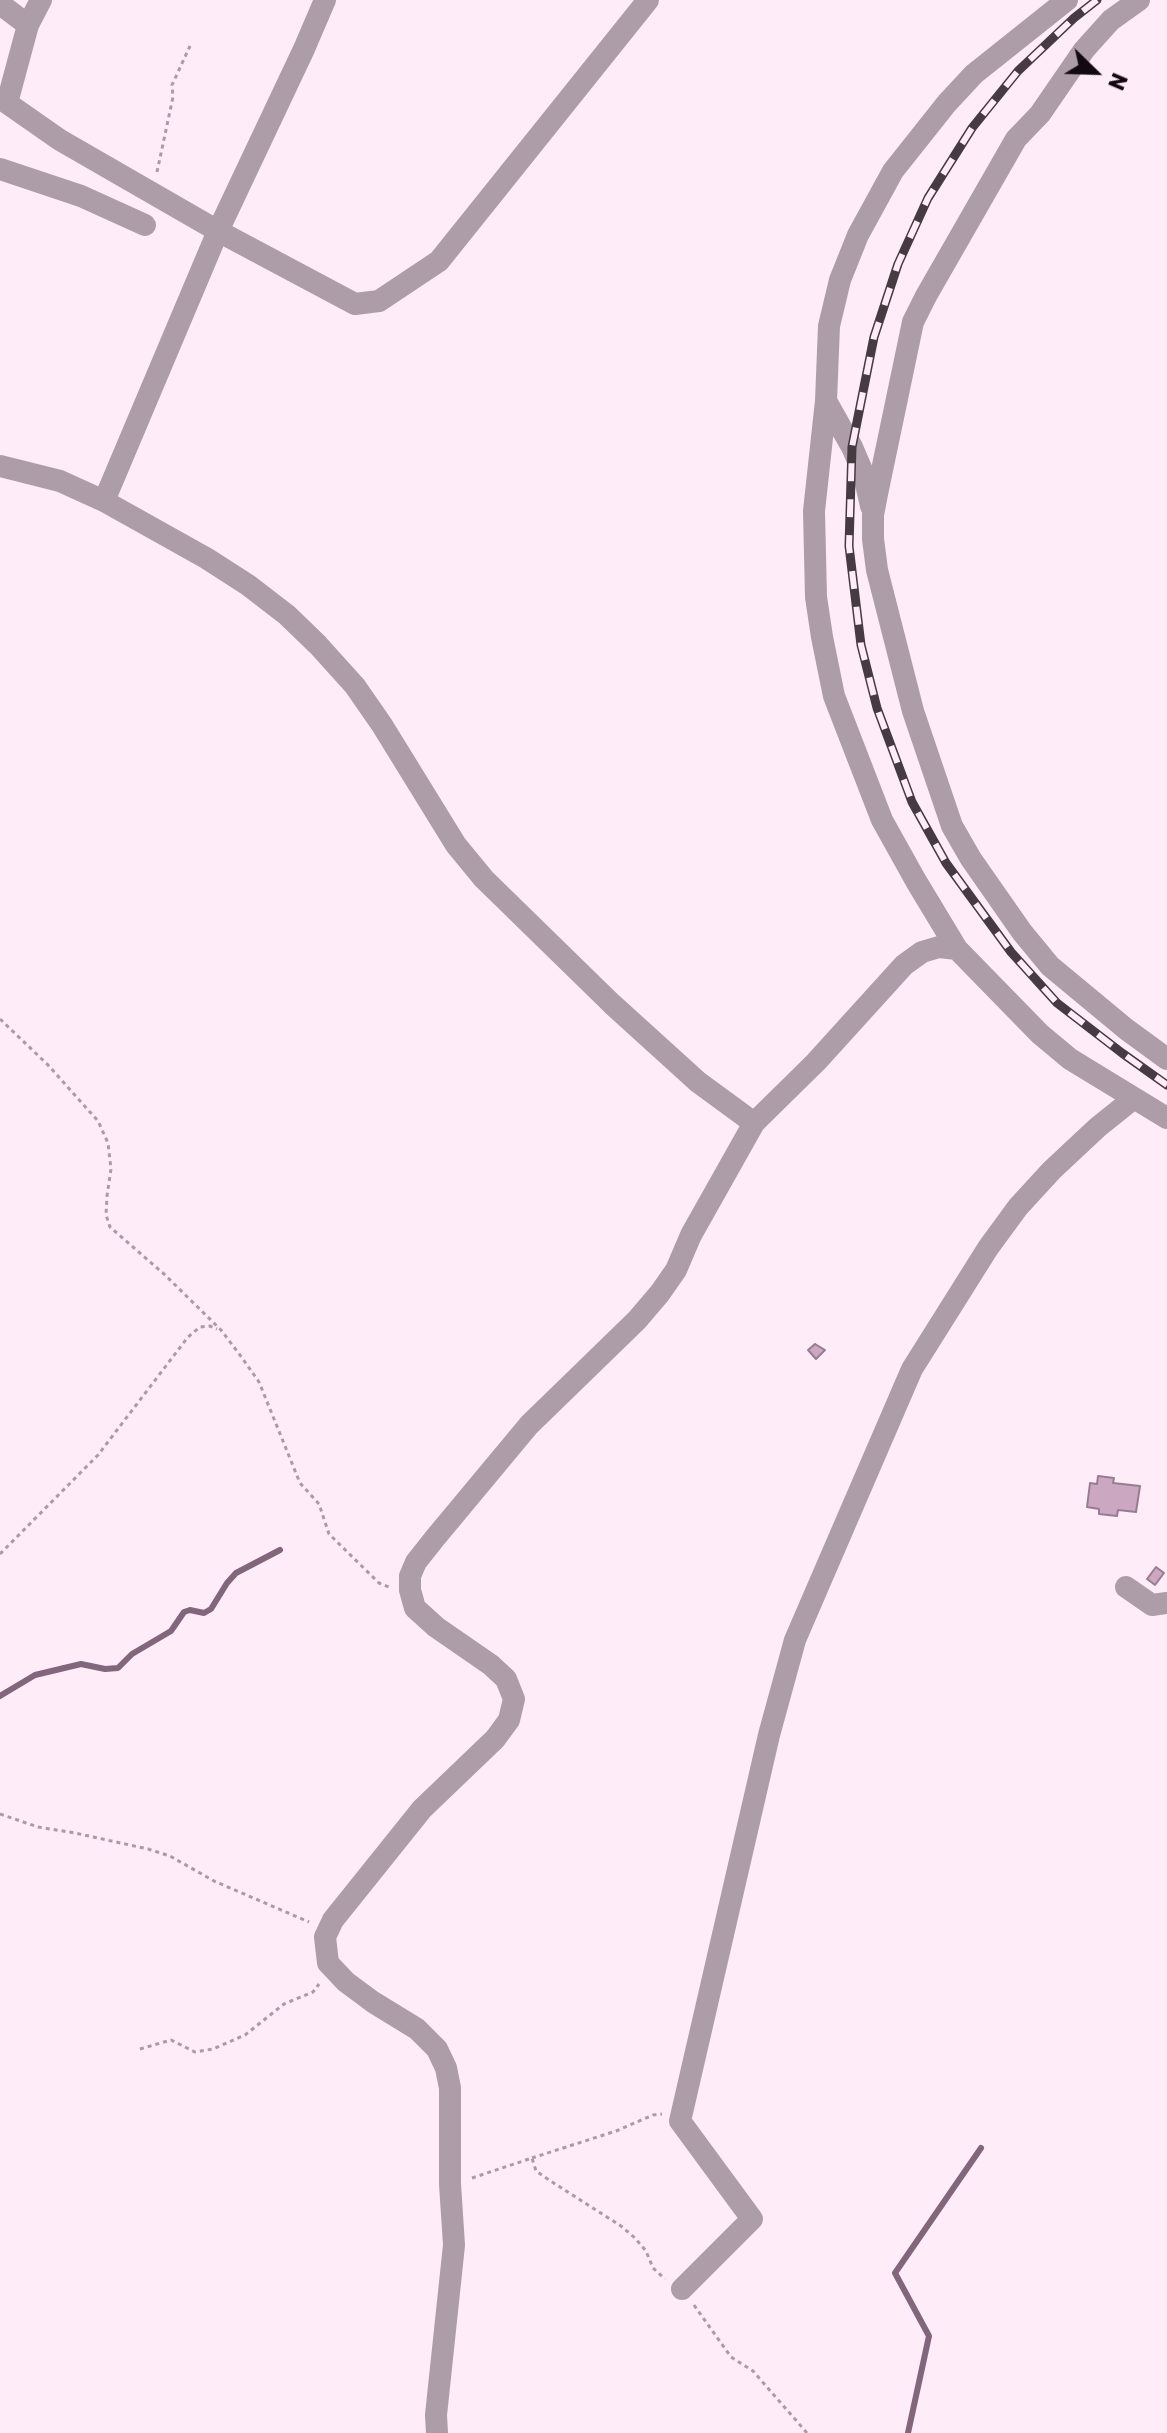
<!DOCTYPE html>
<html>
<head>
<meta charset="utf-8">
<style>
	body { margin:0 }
	#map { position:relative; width:1167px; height:2433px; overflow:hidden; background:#feecf9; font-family:Rubik,sans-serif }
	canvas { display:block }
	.north { position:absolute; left:1055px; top:32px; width:80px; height:80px; -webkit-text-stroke:6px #feecf9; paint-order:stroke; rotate:113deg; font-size:22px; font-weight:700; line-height:32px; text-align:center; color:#130911 }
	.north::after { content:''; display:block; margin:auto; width:28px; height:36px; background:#130911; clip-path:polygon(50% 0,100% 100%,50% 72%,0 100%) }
</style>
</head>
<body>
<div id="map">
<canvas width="1167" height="2433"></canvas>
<div class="north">N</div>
</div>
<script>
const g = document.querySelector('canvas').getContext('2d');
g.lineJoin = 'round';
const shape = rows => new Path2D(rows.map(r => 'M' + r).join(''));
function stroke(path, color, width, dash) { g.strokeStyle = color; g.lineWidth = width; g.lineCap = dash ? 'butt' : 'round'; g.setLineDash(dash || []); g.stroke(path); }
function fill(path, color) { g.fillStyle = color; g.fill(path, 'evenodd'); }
stroke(shape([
	[0,1696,35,1675,81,1664,105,1669,118,1668,132,1654,171,1631,184,1612,190,1610,204,1613,211,1609,227,1583,236,1573,280,1550],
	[908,2433,929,2336,895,2273,981,2148]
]), '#82667b', 6);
const building = shape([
	[815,1344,825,1350,816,1359,808,1350,815,1344],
	[1098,1476,1114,1478,1113,1483,1140,1486,1136,1512,1118,1510,1117,1516,1099,1514,1099,1509,1087,1507,1090,1483,1097,1484,1098,1476],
	[1156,1567,1164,1573,1155,1585,1147,1579,1156,1567]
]);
fill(building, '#cca7c2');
stroke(building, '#987d90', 2);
stroke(shape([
	[157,172,173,97,172,85,190,46],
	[0,1019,48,1065,98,1121,108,1143,111,1169,107,1196,106,1215,110,1227,164,1274,221,1330,240,1355,259,1382,300,1483,319,1504,329,1534,379,1583,389,1587],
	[0,1554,98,1455,188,1337,200,1327,210,1326,217,1329],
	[0,1814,38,1827,75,1833,148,1849,170,1856,214,1881,309,1922],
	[140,2049,171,2040,195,2052,213,2049,245,2035,284,2004,313,1992,319,1984],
	[532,2158,616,2131,653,2115,662,2114],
	[472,2178,532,2158,536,2171,549,2180,621,2226,635,2238,646,2251,653,2268,665,2279],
	[694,2305,731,2357,753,2371,807,2433]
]), '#aa9ba6', 3, [4, 4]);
stroke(shape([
	[1067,0,974,74,947,103,893,171,858,235,840,280,829,326,826,401,814,511,816,597,822,637,834,696,882,820,916,881,957,949,1040,1034,1070,1059,1167,1118],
	[1139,0,1111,20,1084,50,1040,114,1016,139,926,296,913,322,877,494,873,515,873,539,877,570,913,711,952,826,971,859,1022,932,1050,966,1126,1029,1167,1059],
	[0,4,28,25,41,0],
	[28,25,7,103,60,140,218,231,304,49,325,0],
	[0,169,81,196,145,225],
	[826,401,852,447,864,475,871,506],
	[0,466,60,481,104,501,206,558,248,585,287,615,318,645,355,686,382,725,456,845,484,879,612,1004,698,1082,754,1123],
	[104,501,218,231,355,304,379,301,439,261,648,0],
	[1126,1587,1152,1605,1167,1603],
	[682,2289,752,2219,680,2121,769,1735,795,1640,912,1369,988,1248,1018,1207,1052,1170,1098,1127,1133,1099],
	[437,2433,436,2415,454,2245,450,2184,450,2088,446,2068,437,2049,417,2029,373,2002,346,1982,328,1963,325,1937,333,1920,422,1809,495,1739,509,1720,514,1699,506,1679,491,1665,436,1627,415,1608,410,1590,410,1576,416,1562,435,1538,529,1425,637,1320,660,1293,676,1270,691,1235,754,1123,816,1062,904,965,922,952,939,947,957,949]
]), '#ad9da8', 22);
const rail = shape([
	[1097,0,1074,18,1018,71,972,128,928,198,898,264,874,337,852,447,849,546,861,645,877,708,912,802,946,863,1011,952,1057,1003,1122,1053,1167,1085]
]);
stroke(rail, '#463a43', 9);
stroke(rail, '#feecf9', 6, [18]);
</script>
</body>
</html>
